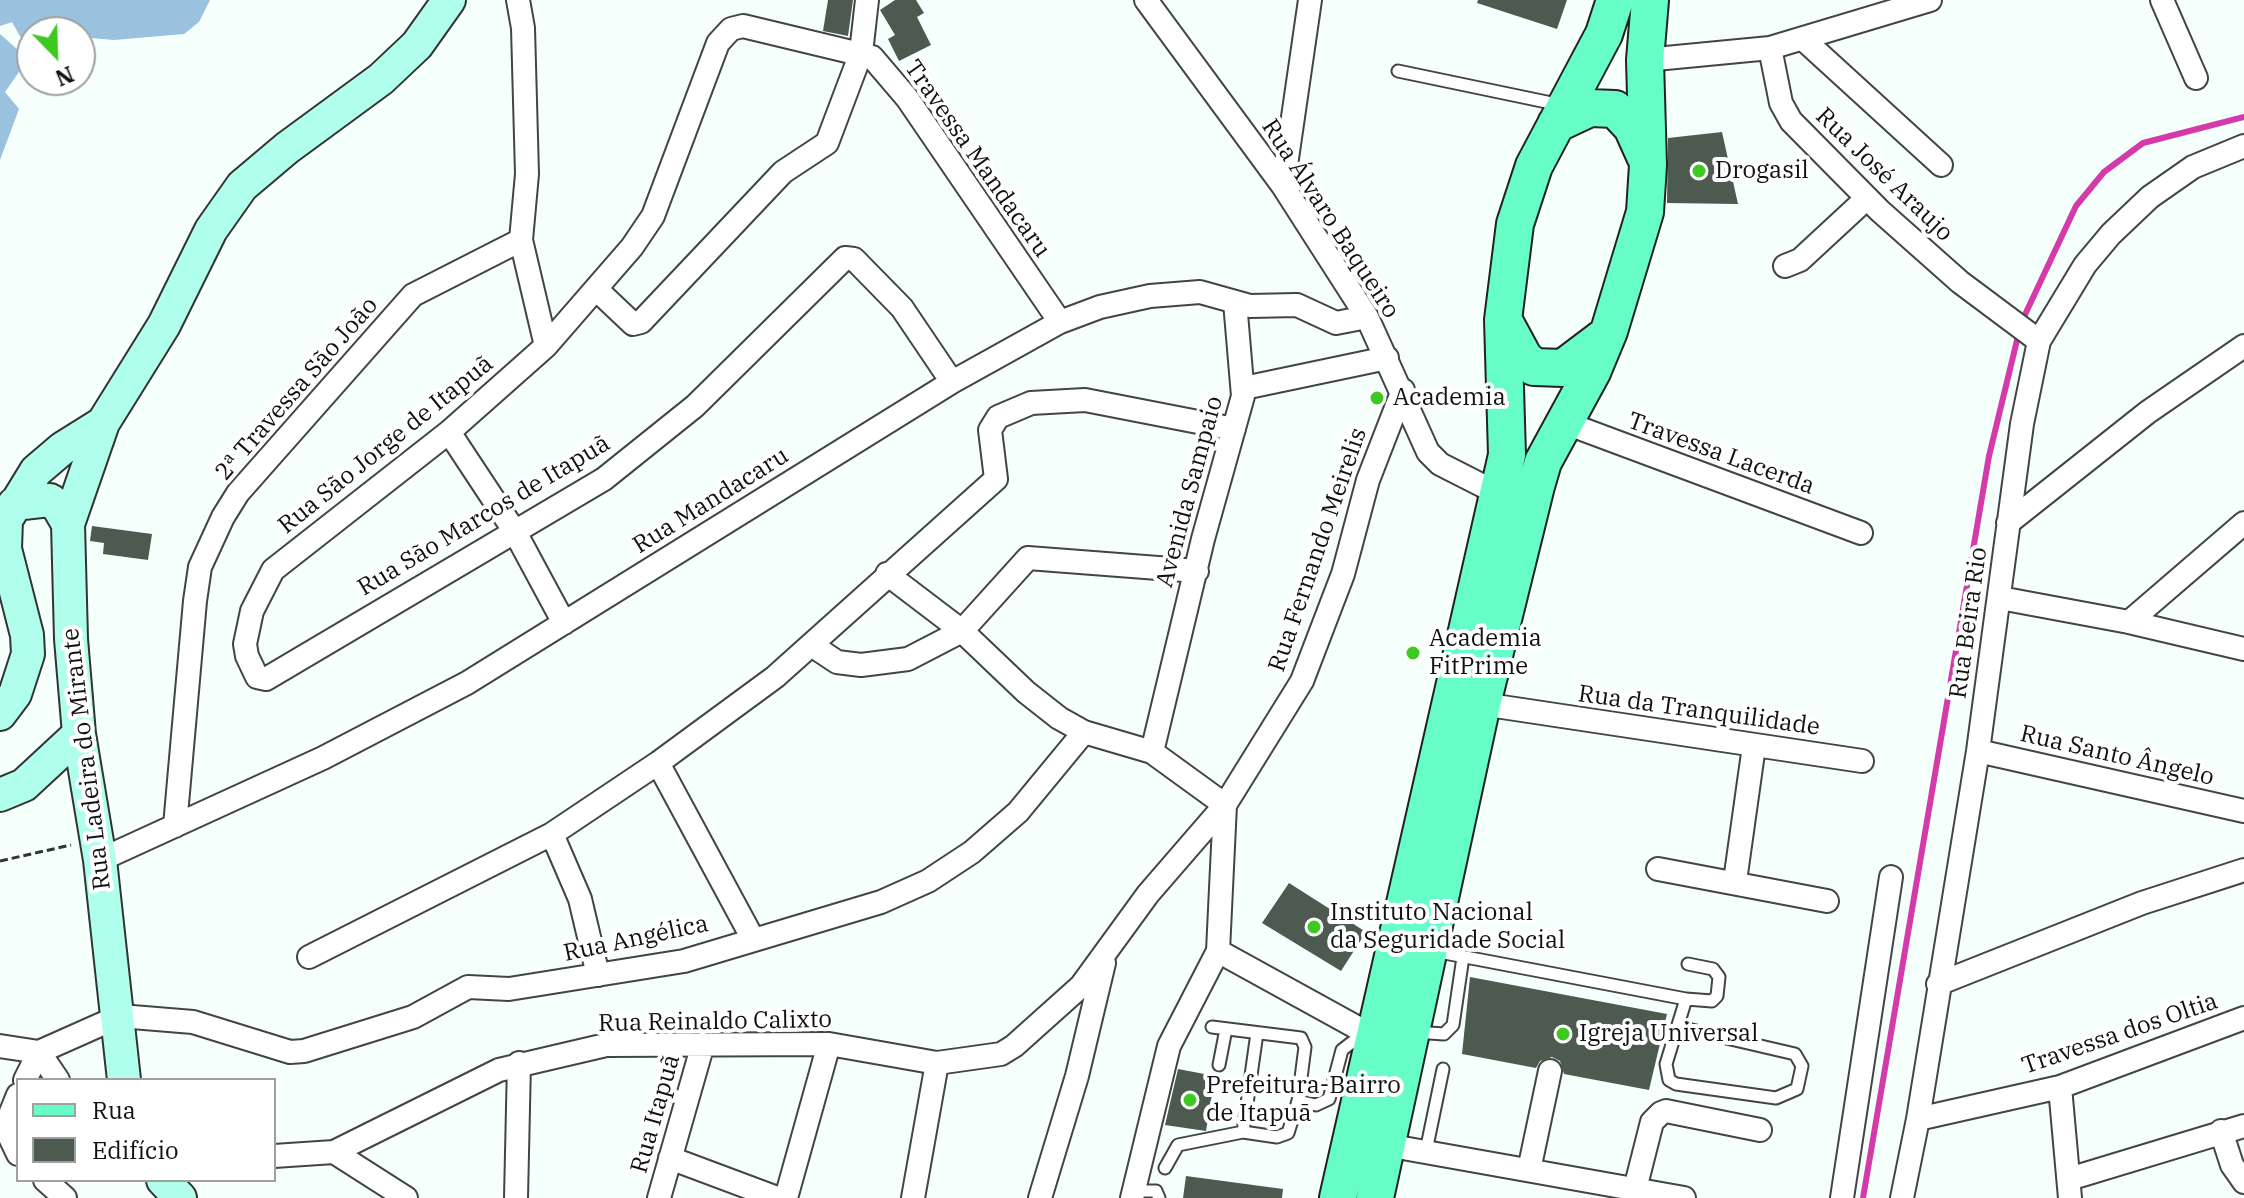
<!DOCTYPE html>
<html>
<head>
<meta charset="utf-8">
<style>
	body { margin:0 }
	#map { position:relative; width:2244px; height:1198px; overflow:hidden; background:#f5fffc; font-family:"IBM Plex Serif",serif }
	canvas { display:block }
	.legend { position:absolute; left:16px; top:1078px; width:260px; height:104px; box-sizing:border-box; background:#fff; border:2px solid #a0a0a0; margin:0; padding:10px 14px; list-style:none; font-size:24px; color:#111 }
	.legend li { display:flex; align-items:center; gap:16px; height:40px }
	.legend b { width:40px; border:2px solid #a0a0a0 }
	.north { position:absolute; left:16px; top:16px; width:80px; height:80px; box-sizing:border-box; background:#fff; border:2px solid #a0a0a0; border-radius:50%; rotate:157deg; font-size:22px; font-weight:700; line-height:32px; text-align:center; color:#111 }
	.north::after { content:''; display:block; margin:auto; width:28px; height:36px; background:#3ec921; clip-path:polygon(50% 0,100% 100%,50% 72%,0 100%) }
</style>
</head>
<body>
<div id="map">
<canvas width="2244" height="1198"></canvas>
<ul class="legend">
<li><b style="height:10px;background:#66fec6"></b>Rua</li>
<li><b style="height:22px;background:#4d5a50"></b>Edifício</li>
</ul>
<div class="north">N</div>
</div>
<script>
const g = document.querySelector('canvas').getContext('2d');
g.lineJoin = 'round';
function fill(path, color) { g.fillStyle = color; g.fill(path, 'evenodd'); }
const shape = rows => new Path2D(rows.map(r => 'M' + r).join(''));
function stroke(path, color, width, dash) { g.strokeStyle = color; g.lineWidth = width; g.lineCap = dash ? 'butt' : 'round'; g.setLineDash(dash || []); g.stroke(path); }
function write(font, color, halo, rows, align = 'center') {
  g.font = font + ' "IBM Plex Serif",serif'; g.lineWidth = 8; g.setLineDash([]); g.textBaseline = 'middle'; g.strokeStyle = halo; g.fillStyle = color; for (const [text, x, y, turn = 0] of rows) {
    g.save(); g.translate(x, y); g.rotate((+turn || 0) * Math.PI / 180); g.textAlign = isNaN(turn) ? turn : align; if (halo) g.strokeText(text, 0, 0); g.fillText(text, 0, 0); g.restore();
  }
}
fill(shape([
	[0,0,210,0,199,22,184,34,114,40,80,37,80,32,47,27,44,32,32,32,32,40,21,38,12,22,0,26],
	[0,34,18,50,19,72,5,92,19,109,0,160]
]), '#9ac1de');
stroke(shape([
	[2022,321,2076,206,2104,172,2143,143,2244,117],
	[1863,1198,1989,456,2019,332]
]), '#d43aaa', 6);
fill(shape([
	[828,0,853,0,848,36,823,31],
	[895,0,916,0,924,13,917,17,931,45,899,61,888,39,895,35,880,10],
	[1478,0,1567,0,1557,29,1477,3],
	[1722,132,1738,204,1667,203,1668,138],
	[92,526,152,534,148,560,103,554,104,543,90,541],
	[1289,883,1366,932,1341,971,1262,923],
	[1470,977,1667,1014,1649,1090,1564,1074,1560,1061,1552,1057,1540,1061,1536,1068,1462,1054],
	[1178,1069,1215,1076,1206,1131,1165,1125],
	[1186,1176,1283,1189,1282,1198,1183,1198]
]), '#4d5a50');
const lane = shape([
	[1398,71,1561,105],
	[1434,951,1686,999,1666,1064,1669,1080,1676,1084,1776,1098,1797,1089,1802,1066,1795,1054,1679,1027],
	[1686,999,1712,1001,1717,996,1719,977,1713,969,1688,964],
	[1212,1027,1301,1038,1305,1047,1298,1101,1316,1105,1329,1099,1342,1050,1364,1033],
	[1415,1032,1444,1034,1453,1025,1463,957],
	[1257,1033,1243,1132,1277,1137,1288,1133,1298,1101],
	[1219,1065,1226,1029],
	[1426,1151,1443,1069],
	[1165,1168,1178,1145,1243,1132],
	[1134,1191,1156,1191,1159,1198]
]);
const street = shape([
	[518,0,523,28,527,174,521,240,546,346],
	[1146,0,1283,186,1367,317,1428,452,1440,464,1499,494],
	[2162,0,2196,78],
	[1803,39,1941,165],
	[1770,48,1781,103,1791,121,1880,211,1960,282,2039,341],
	[1645,60,1770,48,1930,0],
	[1283,186,1310,0],
	[1785,266,1800,260,1867,198],
	[596,289,633,324,641,322,783,172,827,143,861,53,867,0],
	[952,382,902,308,854,259,845,258,695,406,604,479,266,679,257,677,247,656,245,644,252,611,273,570,449,432,546,346,632,247,653,216,718,43,731,29,743,26,872,57,907,98,1060,322],
	[1244,388,1387,358],
	[1563,422,1861,533],
	[449,432,515,532,564,623],
	[2008,523,2148,412,2244,346],
	[887,574,962,631,1026,692,1059,718,1084,732,1152,752,1225,805],
	[2000,598,2129,622,2244,649],
	[2129,622,2244,523],
	[813,646,837,662,861,665,908,659,962,631,1028,558,1197,571],
	[1482,704,1862,761],
	[1978,751,2244,811],
	[1152,752,1203,539,1243,396,1235,302],
	[658,763,753,939],
	[175,826,195,601,200,567,223,517,238,493,413,295,521,240],
	[552,834,580,899,598,975],
	[100,860,323,758,467,683,952,382,1060,322,1100,307,1150,296,1200,292,1250,306,1297,305,1336,323,1367,317],
	[1658,869,1827,901],
	[1735,881,1754,746],
	[1218,951,1376,1038],
	[309,957,552,834,658,763,775,677,996,479,990,430,998,417,1031,403,1085,400,1234,429],
	[1938,984,2142,903,2244,870],
	[0,1046,39,1052,58,1080],
	[39,1052,120,1016,193,1022,290,1052,304,1051,413,1017,468,987,509,989,684,961,881,902,928,881,972,852,1018,812,1084,732],
	[25,1080,39,1052],
	[2060,1087,2070,1198],
	[18,1095,5,1127,18,1154],
	[1918,1119,2060,1087,2244,1018],
	[2221,1131,2232,1165,2244,1182],
	[1386,1145,1684,1198],
	[334,1152,406,1198],
	[274,1156,334,1152,499,1070,606,1045,829,1044,937,1063,1001,1054,1014,1046,1081,986,1148,894,1225,805,1302,681,1343,574,1368,480,1403,390],
	[670,1158,777,1198],
	[1529,1170,1550,1071],
	[2069,1179,2244,1126],
	[45,1180,65,1198],
	[1635,1189,1652,1122,1661,1113,1666,1111,1760,1130],
	[516,1198,519,1063],
	[659,1198,703,1044],
	[786,1198,829,1044],
	[913,1198,937,1063],
	[1040,1198,1077,1076,1104,963],
	[1132,1198,1169,1046,1218,951,1225,805],
	[1842,1198,1891,877],
	[1902,1198,1918,1119,1978,751,2022,424,2039,341,2085,265,2111,234,2150,197,2193,167,2244,146]
]);
const secondary = shape([
	[14,504,50,500,57,505,68,524],
	[0,714,15,694,28,654,27,635,5,549,6,520,36,471,63,448,103,423],
	[0,795,24,785,79,734],
	[124,1080,100,860,79,734,71,639,68,524,103,423,164,325,211,230,242,186,287,148,381,79,417,45,449,0],
	[163,1180,180,1198]
]);
const primary = shape([
	[1556,124,1590,108,1615,109,1632,127,1645,156],
	[1504,321,1524,358,1534,367,1563,368,1604,337],
	[1338,1198,1507,455,1503,320,1515,224,1534,166,1604,34,1615,0],
	[1375,1198,1482,704,1536,486,1543,462,1592,372,1609,331,1645,212,1648,165,1645,60,1650,0]
]);
stroke(lane, '#444', 15);
stroke(street, '#444', 26);
stroke(secondary, '#333', 36);
stroke(primary, '#222', 40);
stroke(shape([
	[0,861,71,845]
]), '#333', 3, [8, 4]);
stroke(lane, '#fff', 11);
stroke(street, '#fff', 22);
stroke(secondary, '#b0ffec', 32);
stroke(primary, '#66fec6', 36);
for (const [x, y, r, color] of [
	[1699,171,8,"#3ec921"],
	[1377,398,8,"#3ec921"],
	[1413,653,8,"#3ec921"],
	[1314,927,8,"#3ec921"],
	[1563,1034,8,"#3ec921"],
	[1190,1100,8,"#3ec921"]
]) { const dot = new Path2D(); dot.arc(x, y, r, 0, 2 * Math.PI); g.fillStyle = color; g.fill(dot); stroke(dot, '#fff', 3); }
write('24px', '#111', '#fff', [
	["Travessa Mandacaru",977,159,55],
	["Rua José Araujo",1884,175,44],
	["Rua Álvaro Baqueiro",1330,219,57],
	["2ª Travessa São João",297,389,-49],
	["Rua São Jorge de Itapuã",386,445,-39],
	["Travessa Lacerda",1721,454,20],
	["Avenida Sampaio",1190,492,-75],
	["Rua Mandacaru",711,501,-32],
	["Rua São Marcos de Itapuã",484,516,-31],
	["Rua Fernando Meirelis",1318,550,-71],
	["Rua Beira Rio",1969,623,-82],
	["Rua da Tranquilidade",1699,711,8],
	["Rua Santo Ângelo",2117,756,13],
	["Rua Ladeira do Mirante",87,759,-97],
	["Rua Angélica",636,939,-12],
	["Rua Reinaldo Calixto",715,1022,-1],
	["Travessa dos Oltia",2120,1034,-19],
	["Rua Itapuã",656,1114,-74]
]);
write('24px', '#111', '#fff', [
	["Drogasil",1715,171],
	["Academia",1393,398],
	["Academia",1429,639],
	["FitPrime",1429,667],
	["Instituto Nacional",1330,913],
	["da Seguridade Social",1330,941],
	["Igreja Universal",1579,1034],
	["Prefeitura-Bairro",1206,1086],
	["de Itapuã",1206,1114]
], 'left');
</script>
</body>
</html>
